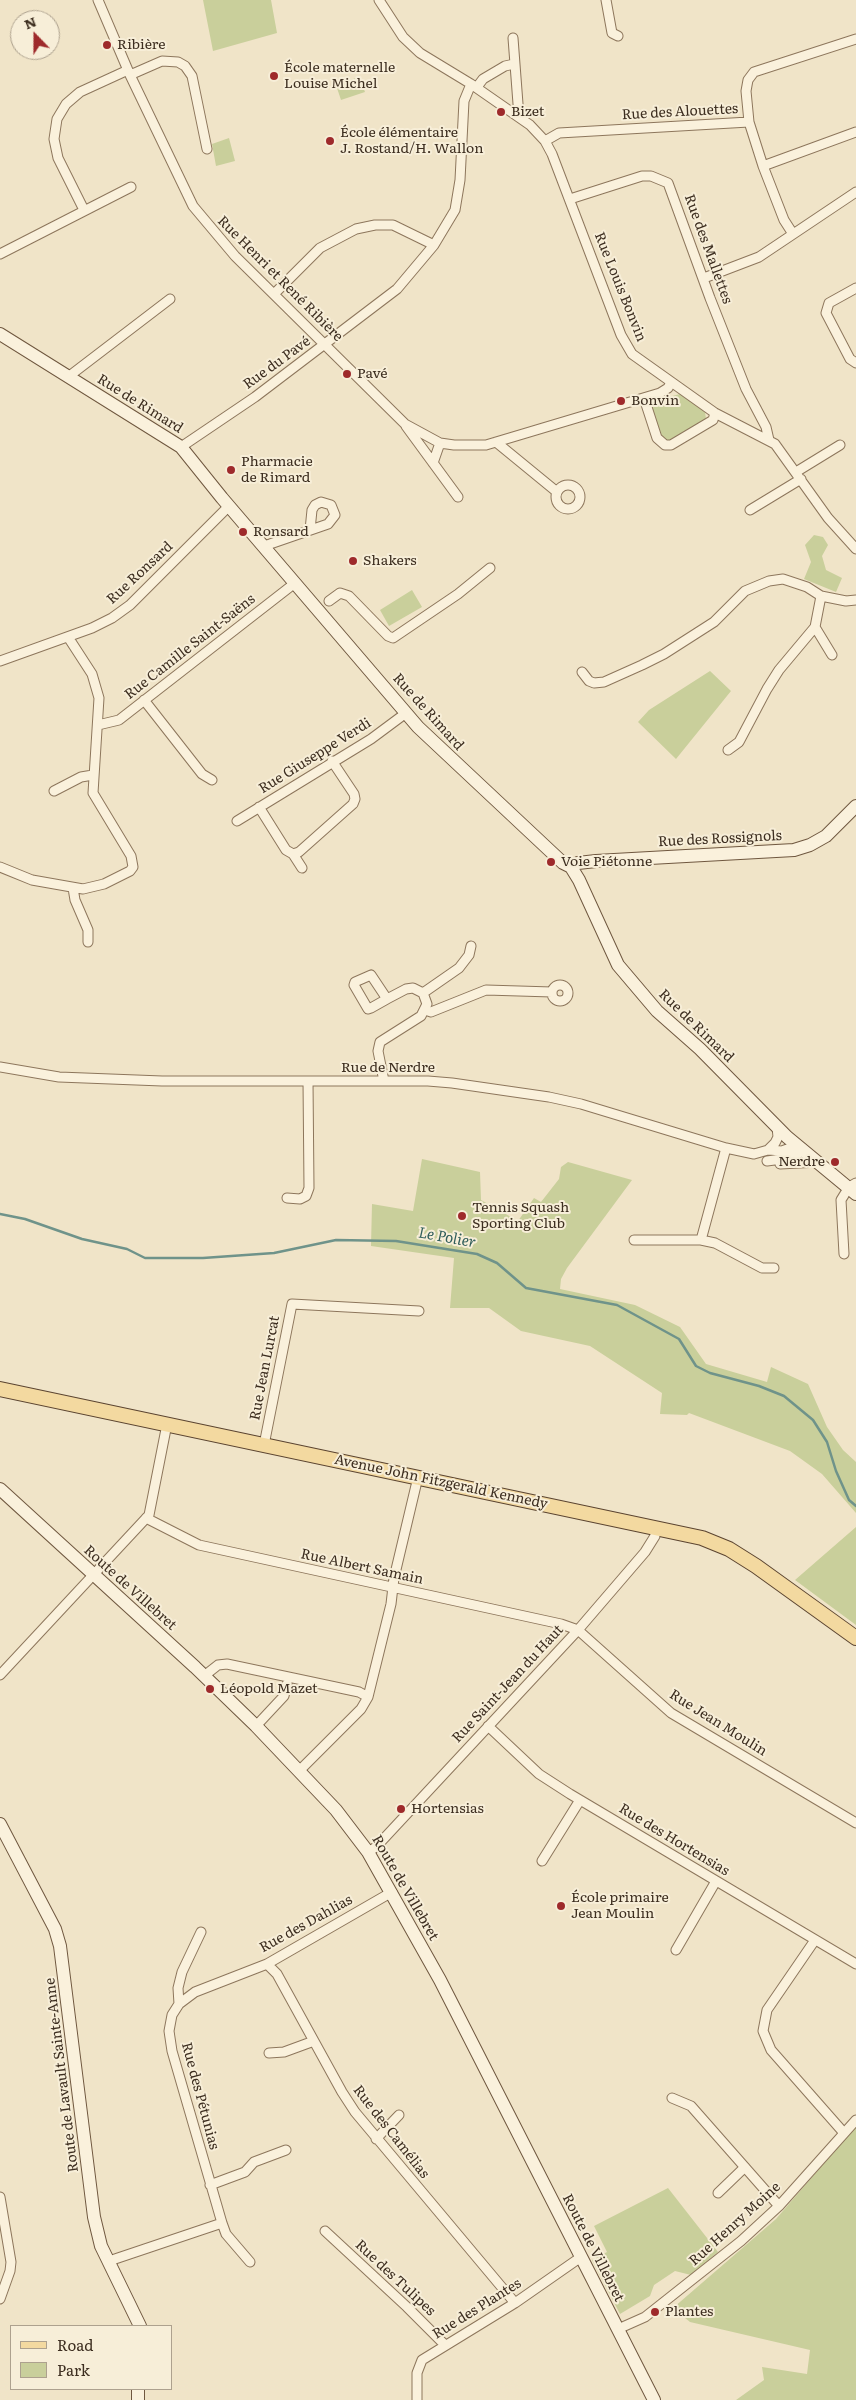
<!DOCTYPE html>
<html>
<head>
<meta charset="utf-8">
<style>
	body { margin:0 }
	#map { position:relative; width:856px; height:2400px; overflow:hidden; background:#f0e4c8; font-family:Literata,serif }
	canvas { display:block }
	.legend { position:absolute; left:10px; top:2325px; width:162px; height:65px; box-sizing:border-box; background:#f7eed8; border:1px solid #ada18e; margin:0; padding:6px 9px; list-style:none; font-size:15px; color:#3d2e20 }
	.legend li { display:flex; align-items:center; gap:10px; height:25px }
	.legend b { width:25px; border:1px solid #ada18e }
	.north { position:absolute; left:10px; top:10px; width:50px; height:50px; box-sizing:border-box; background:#f7eed8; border:1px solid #ada18e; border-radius:50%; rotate:338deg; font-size:14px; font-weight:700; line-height:20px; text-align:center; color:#3d2e20 }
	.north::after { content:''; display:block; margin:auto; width:18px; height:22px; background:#9e2a2b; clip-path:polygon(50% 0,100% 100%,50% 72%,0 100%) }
</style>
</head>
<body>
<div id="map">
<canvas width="856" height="2400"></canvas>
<ul class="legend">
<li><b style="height:6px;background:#f3d9a0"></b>Road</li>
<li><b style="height:14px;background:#c9cf9b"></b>Park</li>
</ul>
<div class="north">N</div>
</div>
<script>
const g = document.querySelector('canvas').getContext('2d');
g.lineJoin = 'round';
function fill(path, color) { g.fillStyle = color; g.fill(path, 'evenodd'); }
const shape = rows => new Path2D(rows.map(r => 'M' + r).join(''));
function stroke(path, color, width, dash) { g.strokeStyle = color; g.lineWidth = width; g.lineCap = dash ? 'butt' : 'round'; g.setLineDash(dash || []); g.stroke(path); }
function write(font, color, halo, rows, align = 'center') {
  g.font = font + ' Literata,serif'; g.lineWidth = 4; g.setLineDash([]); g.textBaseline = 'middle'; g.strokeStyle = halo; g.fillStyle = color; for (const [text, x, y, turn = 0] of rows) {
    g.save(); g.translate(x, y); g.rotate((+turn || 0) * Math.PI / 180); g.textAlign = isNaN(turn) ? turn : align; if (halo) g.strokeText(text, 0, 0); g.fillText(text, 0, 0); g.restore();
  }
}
fill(shape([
	[203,0,271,0,277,33,213,51],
	[359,77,365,92,341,100,336,85],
	[229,138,235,161,216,166,212,144],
	[680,394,705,412,706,419,670,440,664,440,661,437,651,406,653,401],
	[814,535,823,537,828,545,822,556,826,570,842,578,836,592,804,579,811,562,805,545],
	[412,590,422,607,389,626,380,610],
	[710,671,731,691,676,759,638,722,649,710],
	[422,1159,480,1172,481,1200,518,1221,534,1198,541,1202,559,1179,561,1167,568,1162,632,1180,567,1268,561,1279,560,1289,635,1305,680,1327,706,1364,767,1382,771,1367,808,1384,827,1427,843,1450,856,1462,856,1513,822,1474,790,1451,689,1413,687,1415,660,1414,662,1393,590,1346,521,1331,489,1308,450,1308,454,1258,371,1246,372,1204,413,1211],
	[856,1527,856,1625,795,1580],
	[856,2126,856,2400,736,2400,764,2380,762,2367,807,2374,810,2350,690,2322,673,2308,776,2219],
	[668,2188,718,2252,691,2275,675,2271,654,2285,650,2296,620,2314,592,2260,607,2252,594,2226]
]), '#c9cf9b');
stroke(shape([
	[0,1214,25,1219,82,1239,127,1249,145,1258,203,1258,274,1253,336,1240,396,1241,477,1254,497,1263,526,1288,617,1305,679,1339,696,1366,710,1373,759,1386,784,1396,813,1420,827,1442,836,1471,849,1500,856,1506]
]), '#6f938a', 2.5);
const street = shape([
	[98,0,130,75,193,206,235,256,405,424,440,443,454,445,486,445,660,393,668,388,671,382],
	[379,0,403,37,420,53,471,84,530,125,545,141,552,154,621,335,632,354,715,413,775,444,828,518,856,549],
	[606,0,612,33,618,36],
	[513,38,519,117],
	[130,75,162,61,178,62,185,66,192,76,207,149],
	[477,87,483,79,505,66,514,64],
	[749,122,763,166,784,220,793,234],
	[545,141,559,133,749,122,746,91,748,80,754,72,856,39],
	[763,166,856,132],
	[570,199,642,176,651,176,668,183,710,298,746,389,766,427,769,440],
	[84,210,58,158,54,139,57,119,66,104,80,92,128,70],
	[0,254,131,187],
	[704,278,759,257,856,192],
	[856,288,829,303,826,313,850,359,856,363],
	[274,294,320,248,356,229,375,225,393,225,434,245],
	[68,377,170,299],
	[644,398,657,438,665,445,671,445,713,420,715,413],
	[406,426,458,497],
	[496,442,557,492],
	[181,447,255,397,397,289,434,245,455,210,460,180,464,101,471,84],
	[433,463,440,443],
	[796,472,840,445],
	'556 497a12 12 0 1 1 24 0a12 12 0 1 1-24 0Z',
	[750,510,801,479],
	[263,546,270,544,328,524,335,515,331,505,321,502,315,505,312,510,310,530],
	[329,601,340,593,349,596,388,636,393,638,458,594,490,568],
	[815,627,832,655],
	[0,661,92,628,112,618,130,605,229,506],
	[582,672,589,681,594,683,604,682,642,665,664,654,714,622,745,591,769,581,783,579,807,587,821,596,846,601,856,600],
	[144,700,202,774,212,780],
	[98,725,119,720,295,583],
	[728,750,739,742,767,689,779,670,815,627,821,596],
	[54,791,81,777,93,775],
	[259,807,286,850,293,854,299,852,353,804,355,799,354,794,332,761],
	[237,821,371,739,406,713],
	[293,854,302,868],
	[0,867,32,880,83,889,104,884,130,871,133,867,131,856,93,793,99,698,92,674,68,637],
	[73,888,75,900,88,930,88,942],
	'552 993a8 8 0 1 1 16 0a8 8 0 1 1-16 0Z',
	[423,993,459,968,469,955,471,946],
	[425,1010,431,1012,486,990,552,992],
	[0,1067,59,1077,162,1081,428,1081,452,1083,549,1097,581,1104,726,1148,754,1154,768,1150,775,1143,778,1137,777,1127],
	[384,1081,378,1051,380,1042,421,1016,427,1004,423,993,413,988,406,989,387,999,371,1008,368,1009,354,985,355,982,371,975,387,999],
	[767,1161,789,1158,798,1154,799,1150,798,1145,782,1151,768,1150],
	[780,1164,819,1162],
	[287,1198,300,1199,306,1196,309,1188,308,1081],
	[634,1240,701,1240,726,1148],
	[701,1240,715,1243,762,1268,774,1268],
	[844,1254,841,1200,849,1187,856,1183],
	[264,1445,292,1304,419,1311],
	[146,1518,199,1545,561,1624,578,1630,671,1713,856,1823],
	[0,1675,149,1515,167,1424],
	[204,1676,218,1665,227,1664,359,1692,368,1697],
	[256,1726,284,1696,287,1684],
	[488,1726,539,1774,570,1794,856,1964],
	[300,1770,361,1709,368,1697,391,1604,394,1578,418,1477],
	[368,1852,376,1847,578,1630,645,1552,655,1536,655,1527],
	[542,1861,580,1800],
	[201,1932,182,1972,178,1988,179,2004,172,2015,169,2031,172,2051,222,2223,226,2234,250,2262],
	[815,1940,767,2010,763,2031,771,2050,844,2133],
	[676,1950,716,1881],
	[267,1964,277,1974,342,2092,355,2112,515,2303],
	[179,2004,195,1992,267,1964,392,1892],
	[269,2053,284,2052,314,2041],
	[672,2098,691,2106,779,2206],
	[376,2139,399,2115],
	[210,2185,245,2172,254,2162,286,2150],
	[718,2193,745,2167],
	[0,2197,11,2262,10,2271,0,2299],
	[325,2231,407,2307,445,2345],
	[109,2261,222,2223],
	[618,2329,645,2317,741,2241,779,2206,856,2120],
	[417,2400,417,2373,422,2360,515,2303,581,2257]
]);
const secondary = shape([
	[0,334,181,447,222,498,418,727,563,863,571,867,579,880,618,965,657,1011,700,1049,787,1137,856,1194],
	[571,867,578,863,596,861,794,850,810,845,826,836,856,806],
	[0,1489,195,1667,256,1726,336,1810,368,1852,440,1980,654,2400],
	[0,1824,55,1929,60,1946,94,2217,101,2246,140,2326],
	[138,2400,138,2389]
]);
const primary = shape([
	[0,1389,702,1538,729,1549,756,1566,856,1638]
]);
stroke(street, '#8d765c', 11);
stroke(secondary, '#6f573f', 14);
stroke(primary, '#5b4430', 16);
stroke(street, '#faf1dc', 9);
stroke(secondary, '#faf1dc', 12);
stroke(primary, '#f3d9a0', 14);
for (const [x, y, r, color] of [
	[107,45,5,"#9e2a2b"],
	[274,76,5,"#9e2a2b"],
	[501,112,5,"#9e2a2b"],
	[330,141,5,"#9e2a2b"],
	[347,374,5,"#9e2a2b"],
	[621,401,5,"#9e2a2b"],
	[231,470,5,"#9e2a2b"],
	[243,532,5,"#9e2a2b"],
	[353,561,5,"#9e2a2b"],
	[551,862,5,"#9e2a2b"],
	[835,1162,5,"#9e2a2b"],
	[462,1216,5,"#9e2a2b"],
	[210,1689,5,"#9e2a2b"],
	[401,1809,5,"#9e2a2b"],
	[561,1906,5,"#9e2a2b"],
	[655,2312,5,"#9e2a2b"]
]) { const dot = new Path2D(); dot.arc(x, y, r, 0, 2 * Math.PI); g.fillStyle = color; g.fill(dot); stroke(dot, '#f7eed8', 2); }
write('14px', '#3d2e20', '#f7eed8', [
	["Ribière",117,45],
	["École maternelle",284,68],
	["Louise Michel",284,84],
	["Bizet",511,112],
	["École élémentaire",340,133],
	["J. Rostand/H. Wallon",340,149],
	["Pavé",357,374],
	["Bonvin",631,401],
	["Pharmacie",241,462],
	["de Rimard",241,478],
	["Ronsard",253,532],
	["Shakers",363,561],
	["Voie Piétonne",561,862],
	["Nerdre",825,1162,"right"],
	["Tennis Squash",472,1208],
	["Sporting Club",472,1224],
	["Léopold Mazet",220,1689],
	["Hortensias",411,1809],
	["École primaire",571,1898],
	["Jean Moulin",571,1914],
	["Plantes",665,2312]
], 'left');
write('14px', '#3d2e20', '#f7eed8', [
	["Rue des Alouettes",680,112,-3],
	["Rue des Mallettes",708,249,70],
	["Rue Henri et René Ribière",280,279,45],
	["Rue Louis Bonvin",620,287,68],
	["Rue du Pavé",277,363,-36],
	["Rue de Rimard",140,404,32],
	["Rue Ronsard",140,573,-43],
	["Rue Camille Saint-Saëns",190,647,-38],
	["Rue de Rimard",428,712,48],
	["Rue Giuseppe Verdi",315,756,-32],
	["Rue des Rossignols",720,839,-3],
	["Rue de Rimard",696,1026,44],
	["Rue de Nerdre",388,1068],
	["Rue Jean Lurcat",265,1368,-79],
	["Avenue John Fitzgerald Kennedy",441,1482,12],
	["Rue Albert Samain",362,1567,12],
	["Route de Villebret",130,1588,42],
	["Rue Saint-Jean du Haut",508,1684,-47],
	["Rue Jean Moulin",718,1723,32],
	["Rue des Hortensias",674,1840,31],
	["Route de Villebret",405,1888,60],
	["Rue des Dahlias",306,1924,-29],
	["Route de Lavault Sainte-Anne",62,2075,-97],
	["Rue des Pétunias",200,2096,75],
	["Rue des Camélias",391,2132,52],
	["Rue Henry Moine",735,2224,-42],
	["Route de Villebret",593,2248,63],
	["Rue des Tulipes",395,2278,43],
	["Rue des Plantes",477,2309,-32]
]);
write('italic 15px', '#2f5d5a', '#f7eed8', [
	["Le Polier",447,1238,10]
]);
</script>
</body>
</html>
